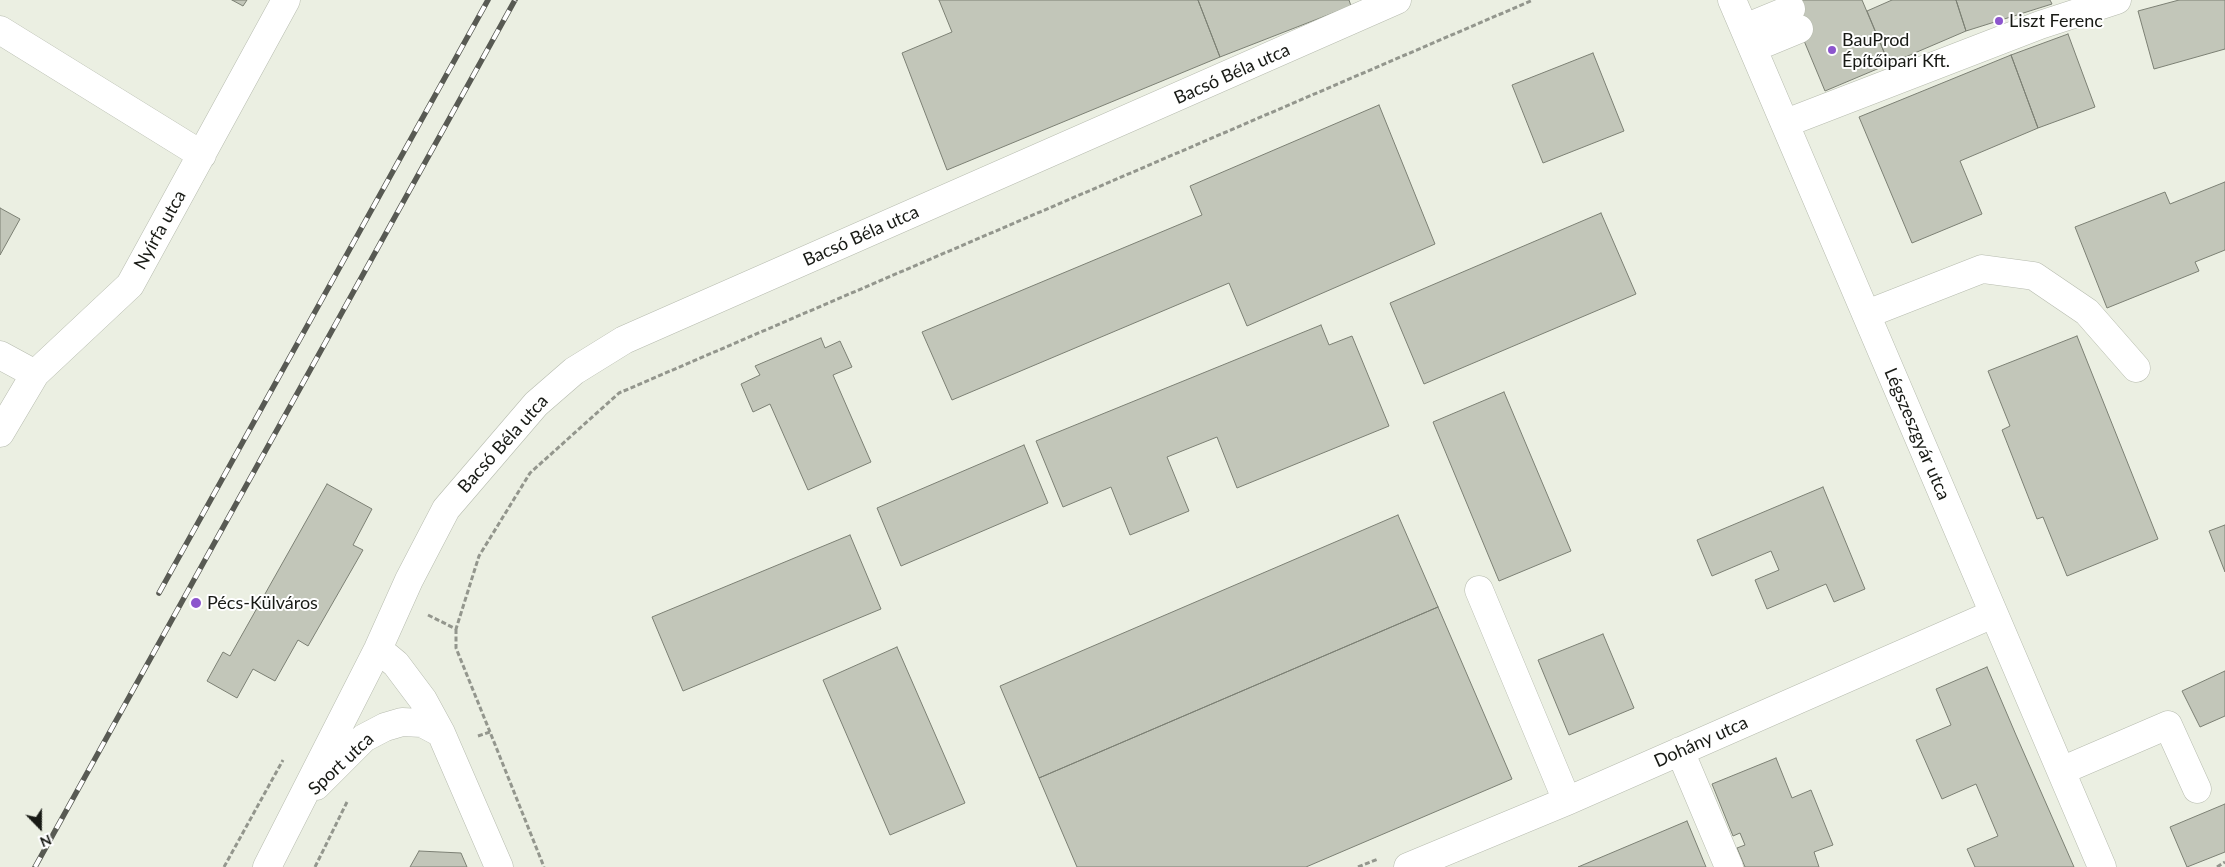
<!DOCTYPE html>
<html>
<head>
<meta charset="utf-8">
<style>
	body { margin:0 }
	#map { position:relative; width:2225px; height:867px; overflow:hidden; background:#ebefe2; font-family:Lato,sans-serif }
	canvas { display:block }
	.north { position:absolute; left:15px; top:802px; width:50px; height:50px; -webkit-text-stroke:4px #fff; paint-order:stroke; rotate:158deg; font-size:14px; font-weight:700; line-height:20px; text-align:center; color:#181a15 }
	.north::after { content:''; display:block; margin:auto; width:18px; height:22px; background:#181a15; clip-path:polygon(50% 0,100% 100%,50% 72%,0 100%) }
</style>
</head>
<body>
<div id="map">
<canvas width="2225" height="867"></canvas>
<div class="north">N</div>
</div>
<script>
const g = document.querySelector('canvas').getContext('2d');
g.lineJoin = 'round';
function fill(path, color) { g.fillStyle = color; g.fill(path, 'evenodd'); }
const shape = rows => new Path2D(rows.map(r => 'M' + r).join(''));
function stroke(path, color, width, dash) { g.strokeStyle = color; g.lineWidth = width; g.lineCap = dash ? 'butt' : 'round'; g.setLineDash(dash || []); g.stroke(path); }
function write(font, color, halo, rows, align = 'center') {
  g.font = font + ' Lato,sans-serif'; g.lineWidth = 4; g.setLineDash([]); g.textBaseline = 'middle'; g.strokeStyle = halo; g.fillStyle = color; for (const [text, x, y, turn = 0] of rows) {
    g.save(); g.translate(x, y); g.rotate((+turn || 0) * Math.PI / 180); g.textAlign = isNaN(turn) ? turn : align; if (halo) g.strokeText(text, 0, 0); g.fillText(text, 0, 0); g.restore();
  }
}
const building = shape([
	[232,0,247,0,243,6,232,0],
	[939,0,1198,0,1220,57,947,170,902,53,952,32,939,0],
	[1198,0,1349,0,1351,6,1220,57,1198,0],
	[1787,0,1862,0,1889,64,1825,91,1787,0],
	[1892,0,1956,0,1966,31,1889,64,1867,11,1892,0],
	[1956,0,2050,0,2052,4,1966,31,1956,0],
	[2179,0,2225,0,2225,49,2154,69,2138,11,2179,0],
	[2068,34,2095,107,2038,128,2011,55,2068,34],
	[1593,53,1624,131,1543,163,1512,85,1593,53],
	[2011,55,2038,128,1960,161,1982,214,1912,243,1859,117,2011,55],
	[1379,105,1435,244,1247,326,1229,283,952,400,922,332,1202,215,1190,186,1379,105],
	[2225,182,2225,250,2195,262,2199,271,2107,308,2075,227,2165,192,2170,204,2225,182],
	[0,208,20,219,0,255,0,208],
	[1601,213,1636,294,1424,384,1390,303,1601,213],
	[1321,325,1329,345,1352,336,1389,426,1237,488,1217,437,1167,457,1189,511,1130,535,1111,487,1063,507,1036,441,1321,325],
	[2077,336,2158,539,2067,576,2043,517,2037,519,2002,430,2010,426,1988,371,2077,336],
	[821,338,825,348,840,341,852,367,833,375,871,462,808,490,770,404,753,412,741,384,760,375,755,366,821,338],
	[1504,392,1571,551,1499,581,1433,422,1504,392],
	[1024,445,1048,503,901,566,877,508,1024,445],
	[327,484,372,509,353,545,363,550,308,646,298,640,275,681,253,669,237,698,207,681,223,652,230,656,327,484],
	[1823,487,1865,589,1834,602,1826,584,1767,609,1755,580,1779,570,1771,551,1712,576,1697,540,1823,487],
	[1398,515,1438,607,1039,778,1000,686,1398,515],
	[2225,525,2225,572,2209,531,2225,525],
	[850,535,881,609,683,691,652,617,850,535],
	[1438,607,1512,779,1306,867,1077,867,1039,778,1438,607],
	[1603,634,1634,708,1569,735,1538,660,1603,634],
	[897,647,965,803,890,835,823,680,897,647],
	[1987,667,2016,735,2074,867,1975,867,1967,849,1998,836,1976,784,1942,799,1916,740,1951,725,1936,689,1987,667],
	[2225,671,2225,716,2200,727,2182,691,2225,671],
	[1776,758,1792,798,1811,790,1833,845,1814,852,1819,867,1745,867,1737,848,1745,845,1740,833,1733,836,1712,784,1776,758],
	[2225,804,2225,852,2187,867,2170,827,2225,804],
	[1687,821,1706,867,1578,867,1687,821],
	[419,851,461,853,467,867,410,867,419,851]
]);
fill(building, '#c2c6b9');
stroke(building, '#7c8074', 1);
const minor = shape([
	[1732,0,2102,867],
	[1745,28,1791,9],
	[0,30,202,155],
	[1753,48,1799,29],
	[1786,123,2040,25,2117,0],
	[1867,314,1982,269,2034,276,2087,312,2136,368],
	[0,355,35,374],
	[0,433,35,374,130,285,286,0],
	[1479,590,1567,801],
	[378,649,396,664,423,700,441,733,499,867],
	[1680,751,1729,867],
	[2061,771,2168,725,2197,789],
	[316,786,364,738,385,727,402,722,422,723,441,733],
	[267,867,378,649,409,580,446,509,536,404,574,371,624,340,1397,0],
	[1408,867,1567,801,1993,614]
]);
stroke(minor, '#b6bbae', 29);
stroke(shape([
	[428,615,456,629,479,556,530,473,619,393,1533,0],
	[456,629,456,648,490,732],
	[478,736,490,732,544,867],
	[224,867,283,760],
	[315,867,347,802],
	[1358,867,1378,859],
	[2217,867,2225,862]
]), '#93968d', 3, [5, 2.5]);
stroke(minor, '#fff', 28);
const rail = shape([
	[159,593,488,0],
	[35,867,515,0]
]);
stroke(rail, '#585a53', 5.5);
stroke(rail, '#fff', 4, [11]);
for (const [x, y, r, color] of [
	[1999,21,5,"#8c55cd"],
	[1832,50,5,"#8c55cd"],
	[196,603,6,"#8c55cd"]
]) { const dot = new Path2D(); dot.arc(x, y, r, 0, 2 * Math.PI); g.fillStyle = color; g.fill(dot); stroke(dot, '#fff', 2); }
write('18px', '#181a15', '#fff', [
	["Liszt Ferenc",2009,21],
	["BauProd",1842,40],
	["Építőipari Kft.",1842,61],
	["Pécs-Külváros",207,603]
], 'left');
write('18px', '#181a15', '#fff', [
	["Bacsó Béla utca",1232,74,-24],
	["Nyírfa utca",160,230,-61],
	["Bacsó Béla utca",861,236,-24],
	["Légszeszgyár utca",1917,434,67],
	["Bacsó Béla utca",503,444,-48],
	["Dohány utca",1701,742,-24],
	["Sport utca",341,764,-43]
]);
</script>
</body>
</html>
